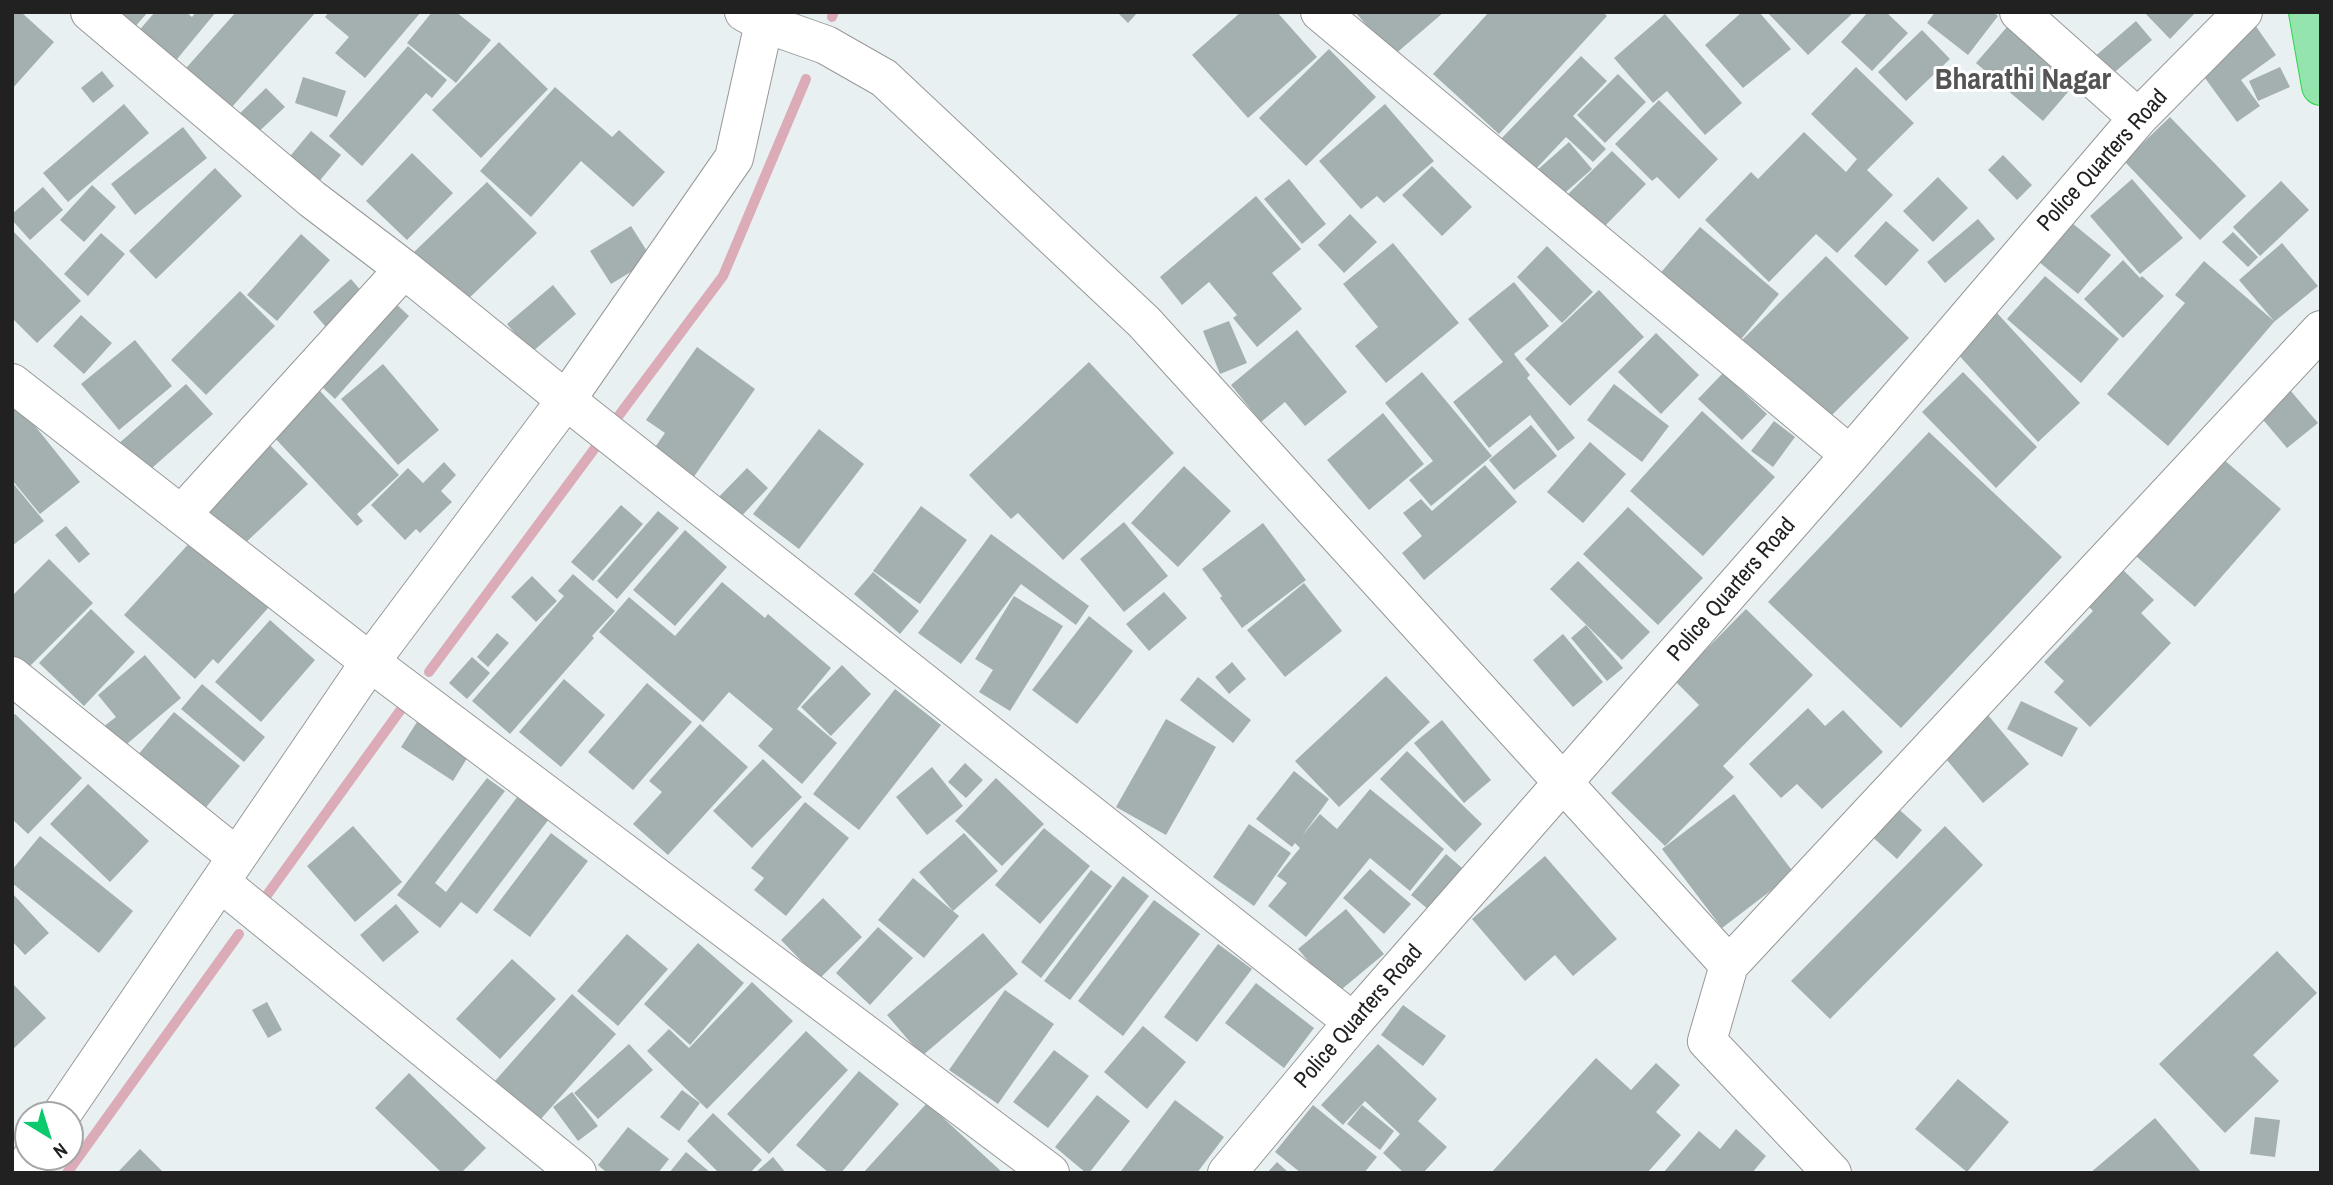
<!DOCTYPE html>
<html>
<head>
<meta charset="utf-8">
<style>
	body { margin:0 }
	#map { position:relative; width:2333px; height:1185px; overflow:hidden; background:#e8f0f1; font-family:"Archivo Narrow",sans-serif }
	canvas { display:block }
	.frame { position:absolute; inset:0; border:14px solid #212121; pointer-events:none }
	.north { position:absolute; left:14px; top:1101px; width:70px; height:70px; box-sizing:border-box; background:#fff; border:2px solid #a6a6a6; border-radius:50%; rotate:142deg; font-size:19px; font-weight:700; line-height:28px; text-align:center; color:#212121 }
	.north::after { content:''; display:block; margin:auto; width:24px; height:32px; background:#09ca6c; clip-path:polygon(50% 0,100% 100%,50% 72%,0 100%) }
</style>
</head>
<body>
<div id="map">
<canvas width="2333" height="1185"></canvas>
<div class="frame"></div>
<div class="north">N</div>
</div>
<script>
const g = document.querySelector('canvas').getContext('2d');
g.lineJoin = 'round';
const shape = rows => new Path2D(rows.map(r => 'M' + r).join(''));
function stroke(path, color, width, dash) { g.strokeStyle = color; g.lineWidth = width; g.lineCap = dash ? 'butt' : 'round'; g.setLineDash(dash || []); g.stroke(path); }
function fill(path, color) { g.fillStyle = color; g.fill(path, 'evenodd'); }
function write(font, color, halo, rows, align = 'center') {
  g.font = font + ' "Archivo Narrow",sans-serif'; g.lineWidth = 6; g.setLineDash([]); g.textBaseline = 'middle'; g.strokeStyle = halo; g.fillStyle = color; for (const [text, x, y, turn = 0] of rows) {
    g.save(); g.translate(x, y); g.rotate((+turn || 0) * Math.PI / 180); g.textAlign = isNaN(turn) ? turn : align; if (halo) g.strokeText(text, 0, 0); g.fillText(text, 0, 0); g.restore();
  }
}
stroke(shape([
	[832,17,834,12],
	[617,418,723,276,806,79],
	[429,672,595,448],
	[267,895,402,708],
	[67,1173,239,934]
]), '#dcabb8', 10);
fill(shape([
	[12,12,21,12,54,42,12,89],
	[99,12,148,12,127,36],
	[155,12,186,12,192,17,196,12,216,12,173,64,136,34],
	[236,12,316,12,224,116,179,76],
	[329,12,421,12,365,78,335,53,349,37,325,17],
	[432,12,456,12,491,40,456,83,407,43],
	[1117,12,1138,12,1128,23],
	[1241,12,1277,12,1317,57,1248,118,1192,55],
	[1358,12,1444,12,1393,56,1356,13],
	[1489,12,1603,12,1607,16,1499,134,1433,74],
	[1742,12,1759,12,1791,49,1743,88,1705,45],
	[1767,12,1854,12,1808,55],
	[1868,12,1886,12,1908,33,1872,71,1841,42],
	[1935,12,1993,12,1998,16,1968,55,1927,23],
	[2144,12,2196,12,2170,39],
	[1665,14,1742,103,1705,135,1667,91,1653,103,1614,58],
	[2136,21,2152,40,2109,77,2093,58],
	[2255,25,2276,55,2241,80,2260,106,2237,122,2197,67],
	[2007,27,2074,85,2043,121,1976,63],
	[1922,30,1950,59,1906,101,1878,72],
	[499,42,548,89,481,158,432,110],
	[408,46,447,80,432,98,426,93,362,166,329,136],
	[1329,49,1376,97,1306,166,1259,118],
	[1581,56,1607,81,1573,116,1606,149,1593,162,1566,137,1532,173,1499,141],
	[1856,67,1914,123,1867,170,1893,195,1837,253,1816,234,1769,282,1705,220,1751,172,1758,179,1804,132,1846,172,1857,159,1811,114],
	[2280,67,2290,87,2258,101,2249,81],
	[102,71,114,86,93,103,81,88],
	[1618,74,1646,102,1605,143,1577,115],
	[303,77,346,91,337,117,295,103],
	[555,87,612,137,619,130,665,172,633,207,581,161,531,217,480,171],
	[266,88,285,107,252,138,234,119],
	[1659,100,1718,159,1679,199,1657,177,1652,181,1615,144],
	[124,104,149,133,68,202,43,173],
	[1385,104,1434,161,1384,203,1377,196,1361,209,1319,161],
	[2170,117,2246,196,2200,240,2124,161],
	[183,127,207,158,135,215,111,184],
	[311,131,341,155,317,184,287,160],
	[1569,142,1592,169,1558,199,1535,172],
	[1612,151,1646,184,1601,230,1567,195],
	[412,153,453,193,407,240,366,201],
	[2003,155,2032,185,2017,200,1988,170],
	[1432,166,1472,207,1442,236,1402,195],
	[215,168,242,196,156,279,129,251],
	[1938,177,1968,208,1933,242,1903,211],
	[1289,179,1326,224,1302,244,1264,199],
	[2132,179,2183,238,2140,274,2090,216],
	[2281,181,2309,210,2260,256,2233,227],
	[487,182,537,233,464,303,414,252],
	[92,185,116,207,84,242,60,220],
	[43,187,63,210,30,240,12,220,12,214],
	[1256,196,1301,249,1272,273,1302,309,1257,347,1233,318,1237,315,1209,282,1182,305,1160,277],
	[1350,214,1377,242,1344,273,1318,245],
	[2066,218,2111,255,2078,294,2033,257],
	[1978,219,1995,239,1945,283,1927,262],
	[1886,221,1919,250,1886,286,1854,256],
	[631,226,652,259,611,284,590,251],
	[1700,227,1779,294,1737,344,1657,277],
	[12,230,81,301,37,343,12,318],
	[2233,232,2258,257,2248,267,2222,242],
	[101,233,125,254,88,296,64,274],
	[301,234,330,260,277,321,247,295],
	[1393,243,1459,323,1386,383,1355,346,1378,327,1343,284],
	[2282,243,2318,286,2274,322,2168,446,2107,394,2185,303,2175,295,2204,261,2274,321,2239,280],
	[1547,246,1593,292,1562,323,1517,277],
	[1826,256,1909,338,1824,423,1741,341],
	[2123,260,2140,278,2142,276,2164,296,2123,338,2084,299],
	[2045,276,2119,339,2081,383,2007,319],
	[351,279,369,300,331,333,313,312],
	[1514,282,1549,326,1514,354,1530,375,1527,378,1575,438,1558,451,1530,415,1489,448,1453,402,1503,362,1468,319],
	[553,285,576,314,531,353,507,324],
	[1599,290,1644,337,1570,406,1525,359],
	[240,291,275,326,206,395,171,360],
	[393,301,409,316,335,399,319,384],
	[1997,313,2080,403,2038,442,1955,351],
	[81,315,112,343,84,374,53,346],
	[1229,321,1247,363,1220,374,1203,331],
	[1297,330,1347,392,1305,426,1285,402,1261,422,1231,385],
	[1656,333,1699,375,1661,414,1618,372],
	[135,340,172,386,119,430,81,384],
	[697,347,755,389,691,481,651,453,665,433,646,420],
	[1089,362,1174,453,1063,560,1018,513,1011,519,969,475],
	[383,364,439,430,398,465,341,399],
	[1422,372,1492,456,1431,506,1409,480,1433,461,1385,403],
	[1963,372,2037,447,1996,488,1922,412],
	[1723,373,1767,414,1742,440,1698,399],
	[186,384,213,414,143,476,116,446],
	[1614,384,1669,426,1642,462,1587,420],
	[2290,390,2318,423,2287,448,2259,415],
	[320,391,399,475,357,514,363,521,357,526,273,436],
	[19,406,80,482,40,514,12,480,12,412],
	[1702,411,1775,477,1703,556,1630,491],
	[1383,413,1424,464,1369,510,1327,460],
	[1774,421,1795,437,1773,467,1751,451],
	[1531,425,1557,456,1514,490,1489,460],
	[819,429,864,464,799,549,753,514],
	[1929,432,2062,557,1901,728,1768,602],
	[1590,442,1626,474,1583,523,1547,492],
	[268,443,308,484,241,547,202,506],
	[2215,452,2281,509,2195,607,2130,551],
	[444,462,456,475,441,491,452,502,420,533,416,529,405,540,371,505,408,468,423,483],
	[1485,465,1517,502,1424,580,1402,553,1422,536,1403,513,1421,499,1432,511],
	[1184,466,1231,511,1178,567,1131,523],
	[747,468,768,488,733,525,711,505],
	[12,482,44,521,12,546],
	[621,505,643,524,593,581,571,562],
	[921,506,967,540,920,604,873,571],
	[1628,507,1703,578,1658,625,1583,554],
	[658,511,679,528,617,599,597,581],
	[1124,522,1168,576,1124,612,1080,559],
	[1263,523,1306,580,1242,628,1220,598,1222,596,1202,569],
	[66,526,90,554,79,563,55,535],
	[685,530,727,567,675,626,633,590],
	[991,534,1089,606,1076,625,1021,584,961,664,918,633],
	[193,539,269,607,218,664,213,659,195,679,124,615],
	[49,559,93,603,27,669,12,654,12,596],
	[1578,561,1650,632,1622,660,1550,589],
	[2117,564,2154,600,2141,613,2171,643,2090,727,2054,692,2064,681,2044,662,2093,611,2082,600],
	[873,572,919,611,900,634,854,594],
	[573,574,615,611,592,636,594,638,510,734,472,701,564,596,558,591],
	[532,576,557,601,536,622,511,597],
	[722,582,765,618,768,614,831,668,797,709,837,743,802,784,758,746,773,729,729,692,703,722,599,632,629,597,675,636],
	[1304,583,1342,631,1285,677,1247,630],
	[1164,592,1187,618,1149,651,1126,624],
	[1014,596,1063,626,1010,711,979,692,993,670,975,659],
	[91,609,135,652,84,706,39,663],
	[1746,609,1813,675,1723,766,1734,777,1665,846,1611,793,1699,705,1675,681],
	[1089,616,1133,651,1077,724,1032,690],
	[270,620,315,660,261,722,215,682],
	[1586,625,1623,668,1607,681,1571,638],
	[497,633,509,643,488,667,477,657],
	[1563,634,1603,682,1573,707,1533,660],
	[145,655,181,698,121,749,103,727,116,717,98,695],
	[472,657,490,673,467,699,449,683],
	[1232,662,1246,679,1229,694,1215,677],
	[842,665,871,694,831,736,801,707],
	[1386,676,1430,722,1339,807,1295,761],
	[1198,677,1251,720,1233,743,1180,700],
	[564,679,605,715,561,767,519,732],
	[647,683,692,722,633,790,588,752],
	[202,684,265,737,244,762,181,709],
	[895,689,941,725,859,830,813,794],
	[2021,701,2078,728,2062,757,2007,729],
	[1808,708,1825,726,1843,710,1883,752,1822,809,1797,784,1781,798,1749,764],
	[1982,708,2029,764,1983,803,1936,747],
	[174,712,240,766,198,817,137,756],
	[15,714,82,778,28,834,12,819,12,717],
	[1166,719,1216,747,1166,835,1116,807],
	[1442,720,1491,780,1464,803,1414,743],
	[417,722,469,755,453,781,401,747],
	[700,724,748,767,668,855,633,824,662,792,649,781],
	[1407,751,1482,824,1455,852,1380,779],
	[763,759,802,797,752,848,713,811],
	[965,763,983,780,966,798,948,782],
	[932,767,963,806,927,835,896,797],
	[1294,771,1329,799,1302,836,1320,814,1337,829,1370,789,1444,849,1410,891,1370,858,1306,937,1268,906,1287,883,1277,876,1300,848,1295,843,1292,847,1256,819],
	[487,778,505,791,435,883,446,892,518,796,549,819,477,914,461,902,440,928,397,895],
	[996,778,1044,824,1002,866,955,821],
	[88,784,149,841,110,882,50,824],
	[1734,794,1794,873,1722,928,1662,849],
	[805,802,849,838,786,916,754,890,764,878,751,868],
	[1893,804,1922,830,1897,859,1868,833],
	[1249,824,1291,853,1254,906,1213,877],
	[353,826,402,882,355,922,307,866],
	[1945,826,1983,865,1830,1019,1791,981],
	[1044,828,1090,866,1040,924,995,885],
	[551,833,588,861,530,937,493,910],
	[964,833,998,871,953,911,919,872],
	[40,836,133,911,99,953,12,883,12,870],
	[1446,854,1469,874,1434,914,1411,895],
	[1545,856,1617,939,1573,976,1555,955,1525,981,1472,919],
	[1370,869,1411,904,1384,934,1343,898],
	[1091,870,1112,886,1041,978,1021,962],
	[1123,876,1149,896,1070,1000,1044,981],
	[913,878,959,916,924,958,878,920],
	[12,893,49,933,25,955,12,941],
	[823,898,862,937,819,979,781,940],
	[1154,900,1200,934,1123,1036,1078,1001],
	[396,904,419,932,383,962,360,935],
	[1346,909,1384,954,1336,994,1298,949],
	[878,927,913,958,870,1005,836,973],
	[983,933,1018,974,922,1056,887,1015],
	[627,934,668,969,618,1026,577,991],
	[698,943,744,983,690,1045,644,1004],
	[1218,944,1252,969,1197,1042,1164,1017],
	[2277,951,2317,993,2253,1055,2279,1081,2225,1133,2159,1064],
	[512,959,556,999,500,1059,456,1019],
	[752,982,793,1021,707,1109,647,1051,669,1029,689,1048],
	[12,983,46,1018,12,1050],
	[1256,983,1314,1028,1284,1068,1225,1023],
	[1005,990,1054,1024,998,1104,949,1070],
	[572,994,616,1034,540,1120,495,1081],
	[267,1002,282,1030,268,1038,252,1010],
	[1403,1005,1446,1036,1423,1066,1381,1035],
	[1143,1026,1186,1062,1147,1109,1104,1072],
	[806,1031,848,1070,769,1154,727,1114],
	[629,1044,653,1070,598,1119,574,1093],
	[1378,1044,1437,1099,1418,1121,1447,1147,1423,1173,1404,1173,1383,1153,1400,1134,1365,1101,1343,1125,1321,1105],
	[1054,1050,1089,1076,1048,1128,1013,1102],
	[1596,1058,1631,1090,1656,1063,1680,1085,1656,1112,1681,1135,1647,1173,1491,1173],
	[859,1071,899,1104,841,1173,829,1173,796,1145],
	[409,1073,486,1148,461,1173,442,1173,375,1108],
	[1958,1079,2009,1122,1967,1172,1915,1129],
	[682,1090,700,1103,679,1131,660,1117],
	[572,1092,598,1126,578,1141,553,1107],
	[1097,1095,1130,1121,1089,1173,1086,1173,1055,1147],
	[1175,1100,1224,1137,1197,1173,1124,1173,1121,1171],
	[927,1103,1003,1173,863,1173],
	[1313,1105,1377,1157,1364,1173,1301,1173,1275,1152],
	[1362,1105,1394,1131,1380,1150,1347,1124],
	[713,1113,762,1160,750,1173,719,1173,687,1141],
	[2255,1117,2280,1120,2275,1157,2250,1154],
	[2155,1118,2202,1173,2090,1173],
	[628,1127,669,1159,658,1173,607,1173,598,1165],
	[1736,1129,1766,1156,1752,1173,1663,1173,1699,1131,1720,1149],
	[140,1149,164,1173,117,1173],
	[686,1152,711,1173,669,1173],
	[773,1157,786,1173,755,1173],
	[1277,1162,1289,1173,1267,1173]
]), '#a4b0af');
const minor = shape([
	[90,12,312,199,404,269,566,400,1353,1022],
	[744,12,764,23,826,45,884,78,1144,322,1729,965,1707,1041,1832,1173],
	[769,12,764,23,734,158,566,400,370,662,1050,1173],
	[1320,12,1850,455],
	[2019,12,2138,118],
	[12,383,370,662,61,1115],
	[181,515,404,269],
	[12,676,237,857],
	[220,882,577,1173],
	[1729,965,2321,330],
	[22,1173,32,1157],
	[1227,1173,1353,1022,1850,455,2138,118,2243,12]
]);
const highway = shape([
	[2308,12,2321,86]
]);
stroke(minor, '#989898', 40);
stroke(highway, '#30d44c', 40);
stroke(minor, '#fff', 38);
stroke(highway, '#94e4ae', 38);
write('23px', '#212121', '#fff', [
	["Police Quarters Road",2103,161,-48],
	["Police Quarters Road",1732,590,-49],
	["Police Quarters Road",1359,1017,-49]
]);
write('bold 30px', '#545454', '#fff', [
	["Bharathi Nagar",2023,81]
]);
</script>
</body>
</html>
